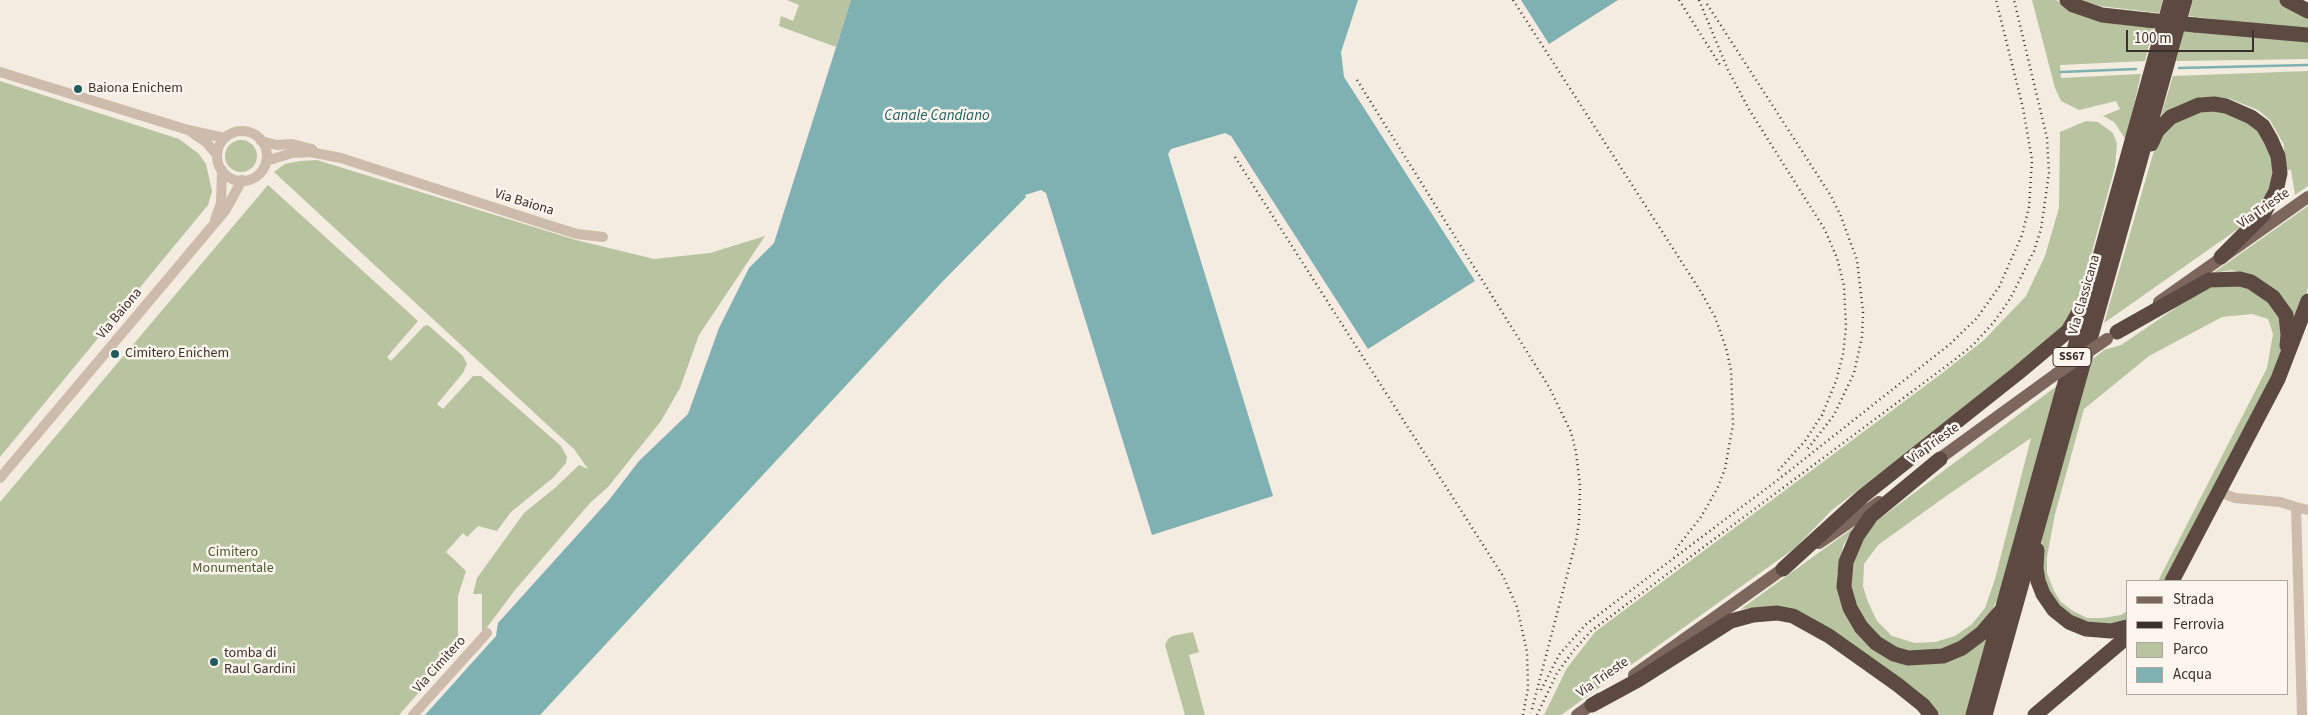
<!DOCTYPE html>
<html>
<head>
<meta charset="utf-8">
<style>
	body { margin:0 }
	#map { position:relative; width:2308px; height:715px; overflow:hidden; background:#f4ebe1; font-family:"Source Sans 3",sans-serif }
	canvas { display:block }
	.legend { position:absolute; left:2126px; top:580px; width:162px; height:115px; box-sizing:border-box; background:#fbf5ee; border:1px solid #aea6a0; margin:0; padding:6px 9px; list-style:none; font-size:15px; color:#3b302b }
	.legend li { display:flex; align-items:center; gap:10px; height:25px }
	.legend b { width:25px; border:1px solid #aea6a0 }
	.scale { position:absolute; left:2126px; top:30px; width:128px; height:22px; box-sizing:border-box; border:2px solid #3b302b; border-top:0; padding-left:6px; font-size:15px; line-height:18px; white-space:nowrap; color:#3b302b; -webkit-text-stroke:4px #fbf5ee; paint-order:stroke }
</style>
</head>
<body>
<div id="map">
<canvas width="2308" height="715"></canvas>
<ul class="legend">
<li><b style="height:6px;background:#7d675c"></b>Strada</li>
<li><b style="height:6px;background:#3b302b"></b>Ferrovia</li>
<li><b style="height:14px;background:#b8c4a0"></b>Parco</li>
<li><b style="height:14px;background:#7fb0b2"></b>Acqua</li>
</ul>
<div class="scale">100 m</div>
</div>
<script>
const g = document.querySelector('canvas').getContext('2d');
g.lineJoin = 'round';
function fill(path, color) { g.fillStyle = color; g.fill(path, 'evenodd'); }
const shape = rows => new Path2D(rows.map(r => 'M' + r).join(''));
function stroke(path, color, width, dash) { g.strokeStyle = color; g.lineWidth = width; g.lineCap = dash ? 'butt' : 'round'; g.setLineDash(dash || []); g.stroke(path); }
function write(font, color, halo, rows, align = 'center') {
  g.font = font + ' "Source Sans 3",sans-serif'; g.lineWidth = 5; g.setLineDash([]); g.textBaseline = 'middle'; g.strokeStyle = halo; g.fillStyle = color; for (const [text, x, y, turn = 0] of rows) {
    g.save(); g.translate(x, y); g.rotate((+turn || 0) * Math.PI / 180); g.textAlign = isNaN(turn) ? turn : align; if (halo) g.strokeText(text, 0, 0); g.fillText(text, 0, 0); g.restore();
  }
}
fill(shape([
	[787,0,851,0,836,47,779,26,781,16,793,21,799,5],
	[2032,0,2056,0,2076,11,2154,26,2145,61,2060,65,2061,78,2141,74,2126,140,2114,122,2103,116,2120,109,2116,101,2079,110,2061,101,2055,88],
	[2079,0,2163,0,2159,13,2100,6],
	[2193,0,2280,0,2308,16,2308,31,2189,16],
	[2185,27,2308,39,2308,59,2176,61],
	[2308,71,2308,186,2295,195,2291,170,2285,170,2284,145,2270,120,2258,110,2228,98,2201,97,2175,107,2160,119,2173,76],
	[0,81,179,139,199,154,206,164,212,191,208,205,0,457],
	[2207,107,2254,123,2274,160,2269,196,2245,224,2104,323,2153,154,2162,132,2177,118],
	[2086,121,2098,122,2113,133,2117,144,2115,167,2078,303,2069,318,2059,331,2036,353,1832,510,1795,548,1561,715,1544,715,1567,668,1595,632,1941,374,1984,340,2026,296,2045,256,2059,208,2060,132],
	'225 156a16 16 0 1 1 32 0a16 16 0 1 1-32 0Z',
	[317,160,576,240,654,259,710,253,765,236,699,335,680,388,661,421,608,487,590,503,515,590,482,634,482,594,473,594,477,578,524,513,556,487,579,465,588,469,574,449,554,431,274,172,285,164,300,161],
	[268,185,418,321,387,357,391,361,424,326,428,325,463,356,467,364,463,373,437,404,443,409,473,376,481,376,561,446,567,457,566,463,554,477,511,512,497,531,478,526,467,537,463,533,446,552,466,571,458,596,458,648,399,715,0,715,0,502],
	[2308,206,2308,288,2295,330,2250,275,2232,270,2213,273],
	[2243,284,2272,302,2283,323,2284,344,2280,360,2165,581,2158,581,2267,368,2273,334,2268,319,2252,314,2222,317,2149,356,2084,409,2055,514,2047,557,2047,573,2054,591,2061,602,2073,611,2087,618,2103,618,2121,615,2127,611,2127,622,2092,626,2070,617,2049,595,2039,556,2044,528,2089,362,2104,350,2121,345,2205,288],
	[2062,382,2000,594,1987,620,1958,644,1937,651,1903,651,1884,642,1865,624,1848,585,1852,558,1870,526],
	[2031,438,1995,579,1985,608,1972,624,1955,636,1935,642,1915,643,1892,636,1877,621,1868,602,1863,586,1864,564,1878,545,1949,494],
	[1853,528,1843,546,1837,576,1839,596,1847,616,1912,662,1993,627,1967,715,1938,715,1919,692,1835,633,1765,607,1741,609],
	[1193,632,1199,652,1189,655,1205,715,1185,715,1165,645,1168,639,1172,636]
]), '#b8c4a0');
fill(shape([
	[851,0,1358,0,1341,52,1344,77,1475,281,1368,349,1231,136,1225,133,1171,149,1168,154,1273,496,1152,535,1046,193,1041,190,1025,195,1026,197,943,281,540,715,425,715,496,636,498,623,609,500,639,461,688,414,719,328,749,268,774,243],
	[1521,0,1618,0,1549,44]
]), '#7fb0b2');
stroke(shape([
	[2179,68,2308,65],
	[2060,72,2136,69]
]), '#7fb0b2', 2.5);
stroke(shape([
	[0,72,188,130,225,138],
	'217 156a25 25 0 1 1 50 0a25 25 0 1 1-50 0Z',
	[191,132,207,143,217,155],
	[261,141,277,145,292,144,312,149],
	[266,161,292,153,310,152,341,158,545,224,577,234,603,237],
	[215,220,221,203,222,170],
	[0,478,225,211,242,180],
	[2219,492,2235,498,2280,502,2296,507,2302,715],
	[2296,507,2308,510],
	[413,715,487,633]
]), '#cdbbac', 10);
stroke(shape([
	[2159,302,2308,197],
	[1932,464,2056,374],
	[1819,543,1879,502],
	[1634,675,1791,563],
	[1577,715,1599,699]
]), '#7d675c', 12);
stroke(shape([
	[2067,0,2073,5,2102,15,2147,20],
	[2287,0,2308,11],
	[2195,25,2308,35],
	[2151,144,2157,131,2171,117,2199,105,2214,104,2226,106,2251,117,2263,126,2271,140,2278,156,2280,173,2276,191,2263,215,2221,257],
	[2117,332,2209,280,2240,279,2251,282,2273,297,2286,315,2288,335,2287,346],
	[1940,459,1871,516,1857,536,1846,562,1844,587,1850,608,1861,627,1876,643,1894,654,1908,658,1943,656,1962,648,1982,633,2000,612],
	[2037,550,2036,568,2038,581,2043,594,2054,610,2069,622,2086,629,2111,631,2127,627],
	[1783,569,1863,496,2018,373,2068,331,2079,312],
	[2172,581,2278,379,2308,301],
	[1592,705,1638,680,1731,621,1753,615,1777,613,1793,616,1829,636,1898,685,1923,705,1931,715],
	[1973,715,2171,0],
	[1985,715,2185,0],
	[2035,715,2127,637]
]), '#5c4a42', 15);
stroke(shape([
	[1513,0,1701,292,1715,317,1726,348,1731,370,1733,424,1725,469,1717,489,1701,517,1675,550],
	[1679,0,1720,65],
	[1699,0,1728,70,1750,111,1825,230,1837,258,1844,286,1846,327,1843,354,1836,381,1822,415,1805,441,1776,473],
	[1707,4,1831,196,1840,214,1857,260,1863,312,1862,337,1854,373,1834,415,1806,451],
	[1357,80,1549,387,1571,432,1576,452,1580,486,1579,522,1576,541,1531,713],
	[1235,157,1503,576,1517,607,1527,652,1528,688,1523,715],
	[1541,690,1559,655,1585,625,1788,472,1950,344,1977,318,1999,287,2022,235,2029,207,2032,160,2023,108,1996,0],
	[1537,715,1557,673,1574,650,1591,631,1953,361,1973,345,1994,322,2010,299,2034,251,2041,229,2049,173,2047,138,2014,0]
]), '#3b302b', 2.5, [1, 4]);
stroke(shape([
	[2056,374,2107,339]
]), '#7d675c', 12);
stroke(shape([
	[2147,20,2195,25]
]), '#5c4a42', 15);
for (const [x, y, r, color] of [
	[78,89,5,"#1f5a5e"],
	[115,354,5,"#1f5a5e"],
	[214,662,5,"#1f5a5e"]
]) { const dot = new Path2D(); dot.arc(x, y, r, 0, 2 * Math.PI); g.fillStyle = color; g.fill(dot); stroke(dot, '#fbf5ee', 2); }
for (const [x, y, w] of [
	[2072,357,38]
]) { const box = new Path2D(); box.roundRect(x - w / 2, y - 9.5, w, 19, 4); g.fillStyle = '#fbf5ee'; g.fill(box); stroke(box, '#3b302b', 1); }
write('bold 12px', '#3b302b', null, [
	["SS67",2072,357]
]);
write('14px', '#3b302b', '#fbf5ee', [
	["Baiona Enichem",88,89],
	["Cimitero Enichem",125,354],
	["tomba di",224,654],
	["Raul Gardini",224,670]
], 'left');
write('14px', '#3b302b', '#fbf5ee', [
	["Via Baiona",524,203,17],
	["Via Trieste",2264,209,-35],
	["Via Classicana",2085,295,-74],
	["Via Baiona",120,314,-50],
	["Via Trieste",1934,444,-36],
	["Via Cimitero",440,665,-48],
	["Via Trieste",1603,678,-35]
]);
write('14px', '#4a5a2e', '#fbf5ee', [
	["Cimitero",233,553],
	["Monumentale",233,569]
]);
write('italic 15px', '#1f5a5e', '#fbf5ee', [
	["Canale Candiano",937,117]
]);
</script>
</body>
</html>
